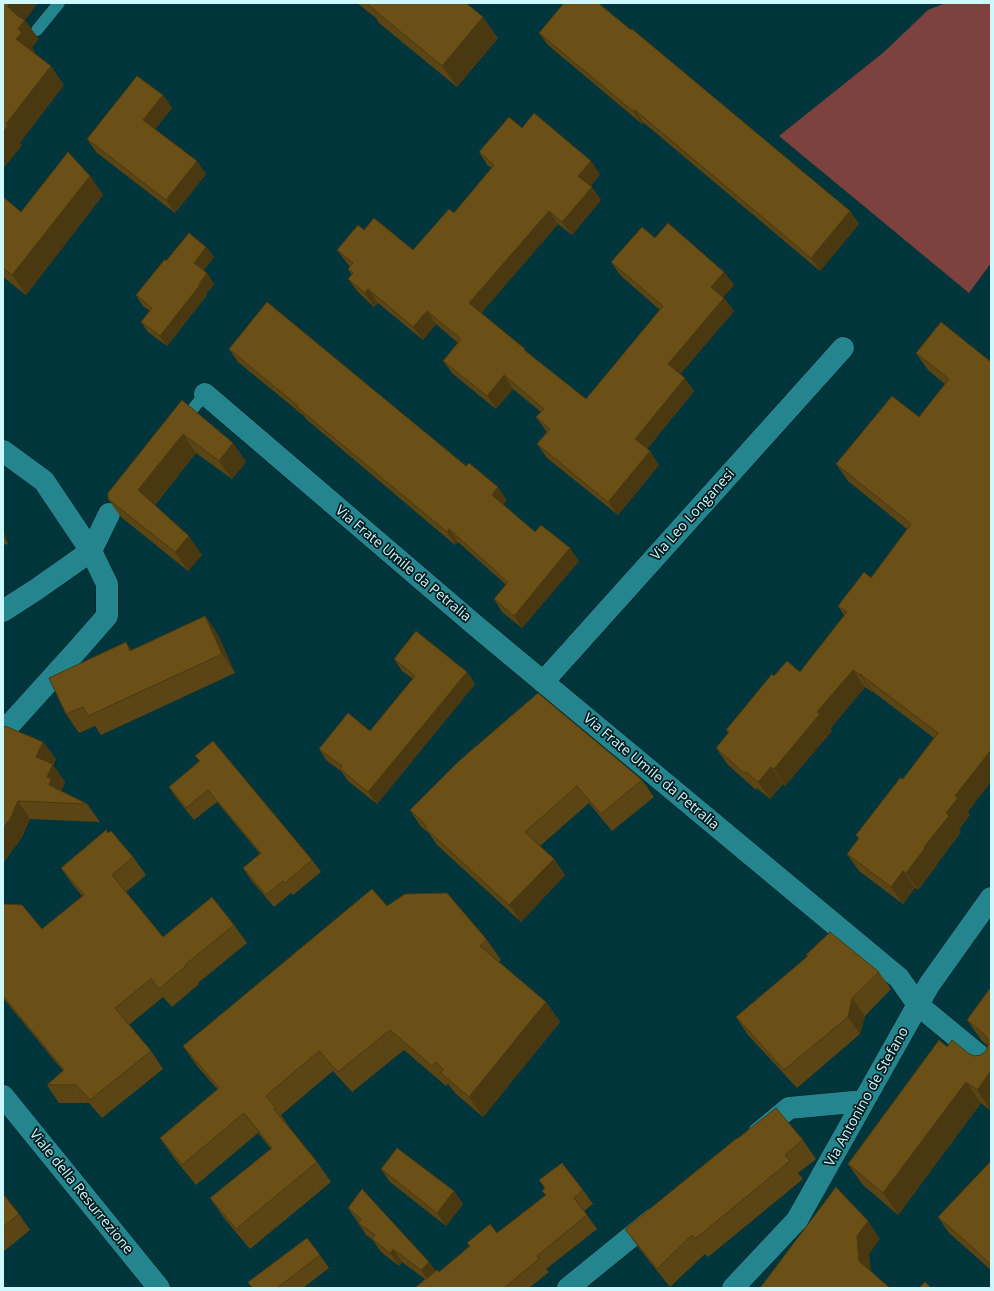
<!DOCTYPE html>
<html>
<head>
<meta charset="utf-8">
<style>
	body { margin:0 }
	#map { position:relative; width:994px; height:1291px; overflow:hidden; background:#00363b; font-family:"Open Sans",sans-serif }
	canvas { display:block }
	.frame { position:absolute; inset:0; border:4px solid #cef8fc; pointer-events:none }
</style>
</head>
<body>
<div id="map">
<canvas width="994" height="1291"></canvas>
<div class="frame"></div>
</div>
<script>
const g = document.querySelector('canvas').getContext('2d');
g.lineJoin = 'round';
function fill(path, color) { g.fillStyle = color; g.fill(path, 'evenodd'); }
const shape = rows => new Path2D(rows.map(r => 'M' + r).join(''));
function stroke(path, color, width, dash) { g.strokeStyle = color; g.lineWidth = width; g.lineCap = dash ? 'butt' : 'round'; g.setLineDash(dash || []); g.stroke(path); }
function write(font, color, halo, rows, align = 'center') {
  g.font = font + ' "Open Sans",sans-serif'; g.lineWidth = 3.5; g.setLineDash([]); g.textBaseline = 'middle'; g.strokeStyle = halo; g.fillStyle = color; for (const [text, x, y, turn = 0] of rows) {
    g.save(); g.translate(x, y); g.rotate((+turn || 0) * Math.PI / 180); g.textAlign = isNaN(turn) ? turn : align; if (halo) g.strokeText(text, 0, 0); g.fillText(text, 0, 0); g.restore();
  }
}
fill(shape([
	[946,3,991,3,991,263,969,293,779,136,884,52,928,10]
]), '#7e423e');
const service = shape([
	[37,30,59,3],
	[183,421,205,394]
]);
const minor = shape([
	[205,394,476,626,899,978,918,1005,991,1065],
	[3,451,44,481,91,551,107,584,107,616,79,648,3,732],
	[3,611,37,589,91,551,109,514],
	[543,682,843,348],
	[759,1133,789,1108,864,1101],
	[568,1288,653,1219],
	[733,1288,797,1220,929,985,991,898]
]);
const tertiary = shape([
	[3,1096,159,1288]
]);
stroke(service, '#001b1e', 13);
stroke(minor, '#001b1e', 23);
stroke(tertiary, '#001b1e', 23);
stroke(service, '#25858e', 12);
stroke(minor, '#25858e', 22);
stroke(tertiary, '#25858e', 22);
fill(shape([
	[357,3,466,3,498,38,457,87,379,23,376,18],
	[631,30,850,211,859,224,820,271,644,123,642,124,548,45,539,33],
	[163,95,172,108,155,129,206,174,175,213,96,152,87,139],
	[522,128,600,174,591,186,601,200,572,235,558,224,481,313,527,352,586,399,660,310,621,276,611,262,655,238,724,272,734,285,723,297,734,311,680,374,694,391,647,449,659,465,618,515,547,458,537,444,547,432,546,431,536,417,541,412,513,389,496,409,453,374,443,361,458,343,436,324,423,340,378,303,374,307,358,292,348,279,352,275,348,269,350,266,347,263,337,250,364,230,413,250,454,213,492,168,488,166,479,152],
	[90,176,103,195,26,295,3,277,3,197,21,212],
	[206,247,214,257,203,271,207,273,214,284,206,294,207,295,167,346,148,332,141,322,150,311,143,306,136,295,166,261],
	[229,349,507,500,503,504,535,532,579,561,522,628,502,612,494,599,506,585,504,583,458,542,455,545,306,419,304,416,238,362],
	[916,353,991,362,968,812,970,815,959,829,961,832,937,864,937,865,918,890,915,888,903,904,859,871,847,854,859,839,856,835,903,779,934,738,872,691,872,692,865,687,830,729,832,731,785,786,783,784,770,799,757,788,756,790,728,765,716,748,729,733,726,730,774,676,800,672,844,615,838,606,871,578,907,529,848,481,836,464,919,417,945,384,928,370],
	[182,400,233,443,246,462,232,479,196,453,155,505,202,555,188,571,121,517,108,499],
	[3,531,8,544,3,545],
	[205,616,218,635,235,673,101,735,95,726,79,733,66,714,132,650],
	[394,659,467,672,475,684,377,804,348,781,342,772,327,761,319,749,370,731,413,679,402,671],
	[3,730,43,742,56,759,53,765,65,782,61,791,87,804,100,822,30,819,22,837,3,863],
	[195,756,312,860,321,872,293,895,291,893,274,907,251,880,243,868,260,854,217,802,194,820,177,799,169,787,199,761],
	[459,761,642,780,654,797,612,831,589,803,540,846,554,859,565,875,521,922,437,845,429,833,421,827,410,810],
	[108,833,133,857,146,875,126,892,163,937,234,925,247,943,198,983,199,984,172,1007,163,997,129,1025,151,1051,163,1069,102,1118,89,1103,59,1103,47,1085,63,1071,3,998,3,904,42,929,82,896,73,885,61,868],
	[387,906,487,940,501,960,499,962,546,1002,560,1022,483,1117,455,1093,448,1084,446,1086,404,1050,352,1092,333,1071,281,1115,290,1128,317,1162,331,1182,250,1249,224,1218,210,1198,271,1149,258,1133,196,1185,174,1158,160,1138,218,1090,197,1066,183,1046],
	[806,955,879,972,891,989,865,1016,860,1034,797,1088,748,1035,736,1017,807,957],
	[991,987,991,1111,981,1103,898,1215,863,1185,848,1164,947,1047,968,1053,974,1056,981,1055,986,1051,988,1046,982,1041,967,1020],
	[737,1139,803,1140,816,1159,798,1173,803,1179,708,1257,705,1254,670,1287,638,1247,625,1229],
	[991,1161,991,1270,949,1233,938,1217],
	[381,1169,454,1191,463,1204,446,1226,390,1182],
	[583,1190,593,1204,584,1211,597,1229,546,1269,549,1272,529,1288,415,1288,425,1279,402,1262,399,1266,381,1252,372,1239,367,1236,358,1223,358,1222,357,1221,348,1208,429,1262,435,1271,439,1272,497,1233],
	[3,1194,19,1214,30,1230,3,1252],
	[320,1255,329,1268,303,1288,252,1288]
]), '#5b4514');
fill(shape([
	[10,3,38,3,25,20,39,39,32,48,35,52,30,59,16,39,18,29,7,6],
	[483,17,498,38,457,87,442,66],
	[51,66,64,85,20,143,22,145,3,169,3,132,6,124],
	[163,95,172,108,152,133,143,120],
	[635,110,644,123,642,124,633,111],
	[197,161,206,174,175,213,166,200],
	[591,161,600,174,588,190,578,176],
	[90,176,103,195,26,295,12,275],
	[592,187,601,200,572,235,562,222],
	[549,211,558,224,478,317,469,303],
	[850,211,859,224,820,271,811,258],
	[206,247,214,257,201,273,194,263],
	[724,272,734,285,721,300,711,287],
	[207,273,214,284,206,294,207,295,167,346,160,336],
	[368,289,378,303,374,307,365,293],
	[724,298,734,311,677,378,668,364],
	[427,311,436,324,423,340,413,327],
	[504,375,513,389,496,409,487,396],
	[685,378,694,391,644,452,635,439],
	[183,434,196,453,151,509,138,490],
	[233,443,246,462,232,479,219,461],
	[650,451,659,465,618,515,608,502],
	[498,487,507,500,500,508,492,495],
	[449,529,458,542,455,545,447,532],
	[3,531,8,544,3,537],
	[189,536,202,555,188,571,175,552],
	[570,548,579,561,522,628,514,616],
	[205,616,218,635,235,673,222,654],
	[126,642,139,661,130,651],
	[853,670,865,687,830,729,832,731,785,786,774,769,817,712],
	[467,672,475,684,377,804,368,792],
	[860,674,872,691,872,692,860,675],
	[43,742,56,759,53,765,65,782,61,792,63,796,61,803,49,785,47,777,36,757],
	[991,750,991,782,968,812,970,815,959,829,961,832,937,864,937,865,918,890,906,873,924,847,946,813,955,796],
	[771,767,783,784,770,799,758,782],
	[18,801,30,819,22,837,3,863,3,828],
	[554,859,565,875,521,922,509,905],
	[903,871,915,888,903,904,891,887],
	[852,998,865,1016,860,1034,848,1017],
	[546,1002,560,1022,483,1117,469,1097],
	[991,1071,991,1111,977,1090],
	[966,1082,981,1103,898,1215,883,1193],
	[454,1191,463,1204,446,1226,437,1213],
	[868,1221,880,1239,869,1254,872,1279,859,1261,857,1236],
	[393,1249,402,1262,399,1266,390,1253],
	[429,1262,438,1274,430,1283,421,1270]
]), '#4a3810');
const building = shape([
	[3,3,10,3,7,6,19,17,25,20,18,29,22,32,16,39,51,66,6,124,8,126,3,132,3,3],
	[366,3,466,3,483,17,442,66,366,3],
	[564,3,598,3,631,30,632,29,850,211,811,258,635,110,633,111,539,33,564,3],
	[137,76,163,95,143,120,197,161,166,200,87,139,137,76],
	[534,113,591,161,578,176,592,187,562,222,549,211,469,303,525,349,524,350,586,399,663,306,611,262,642,227,655,238,668,223,724,272,711,287,724,298,668,364,685,378,635,439,650,451,608,502,537,444,550,429,536,417,544,409,504,375,487,396,443,361,461,339,427,311,413,327,368,289,365,293,348,279,353,273,348,269,353,263,337,250,358,225,364,230,374,218,413,250,449,209,454,213,494,165,479,152,509,117,522,128,534,113],
	[68,152,90,176,12,275,3,268,3,197,21,212,68,152],
	[189,233,206,247,194,263,207,273,199,284,200,285,160,336,141,322,152,308,136,295,165,259,166,261,189,233],
	[267,302,466,466,469,463,498,487,492,495,535,532,541,525,570,548,514,616,494,599,508,582,499,575,499,574,449,529,447,532,297,407,298,406,229,349,267,302],
	[941,322,991,362,991,750,955,796,958,798,946,813,949,816,924,847,925,848,906,873,903,871,891,887,847,854,859,838,856,835,900,778,903,779,938,733,860,674,860,675,853,670,817,712,820,714,774,769,771,767,758,782,746,772,744,773,716,748,729,732,726,730,772,674,774,676,787,661,800,672,847,612,838,606,864,572,871,578,911,524,836,464,892,396,919,417,949,379,916,353,941,322],
	[182,400,233,443,219,461,183,434,138,490,189,536,175,552,108,499,108,493,182,400],
	[205,616,222,654,88,716,83,707,66,714,49,678,126,642,130,651,205,616],
	[416,631,467,672,368,792,340,769,342,766,319,749,348,713,370,731,415,676,394,659,416,631],
	[538,693,642,780,601,814,577,786,525,832,554,859,509,905,425,828,427,826,410,810,459,761,538,693],
	[5,726,43,742,36,757,53,764,47,777,51,778,49,785,87,804,18,801,10,819,3,828,3,730,5,726],
	[213,741,312,860,285,883,283,881,266,895,243,868,261,853,208,790,186,808,169,787,200,761,195,756,213,741],
	[106,830,108,833,111,831,133,857,112,875,163,937,212,897,234,925,185,965,186,966,159,989,151,979,115,1008,151,1051,90,1100,76,1085,47,1085,64,1070,3,996,3,904,22,905,42,929,84,895,61,868,106,830],
	[372,889,387,906,405,894,447,893,487,940,480,946,546,1002,469,1097,441,1073,443,1069,436,1062,432,1066,390,1030,338,1072,319,1051,266,1096,276,1108,274,1109,317,1162,236,1229,210,1198,272,1148,244,1113,182,1165,160,1138,219,1088,183,1046,372,889],
	[830,932,879,972,852,998,848,1017,784,1070,736,1017,808,956,806,955,830,932],
	[991,987,991,1071,977,1090,966,1082,883,1193,848,1164,939,1040,947,1047,952,1040,968,1053,974,1056,981,1055,986,1051,988,1045,988,1039,984,1034,967,1020,991,987],
	[776,1108,803,1140,785,1155,790,1161,695,1239,692,1235,657,1269,625,1229,737,1138,737,1139,776,1108],
	[397,1148,454,1191,437,1213,381,1169,397,1148],
	[991,1161,991,1264,938,1217,991,1161],
	[562,1163,583,1190,574,1198,587,1215,537,1256,539,1259,504,1288,415,1288,437,1270,439,1272,470,1246,467,1243,490,1224,497,1233,546,1195,542,1191,545,1188,539,1180,562,1163],
	[836,1187,868,1221,857,1236,859,1261,890,1288,760,1288,836,1187],
	[362,1189,429,1262,421,1270,393,1249,390,1253,372,1239,375,1235,358,1223,361,1219,348,1208,362,1189],
	[3,1194,19,1214,3,1227,3,1194],
	[307,1238,320,1255,277,1288,252,1288,248,1282,307,1238],
	[925,1282,931,1288,919,1288,925,1282]
]);
fill(building, '#6a5017');
stroke(building, '#4a3810', 1);
write('14px', '#cef8fc', '#001b1e', [
	["Via Leo Longanesi",693,515,-48],
	["Via Frate Umile da Petralia",403,564,40],
	["Via Frate Umile da Petralia",651,772,40],
	["Via Antonino de Stefano",867,1097,-61],
	["Viale della Resurrezione",81,1192,51]
]);
</script>
</body>
</html>
